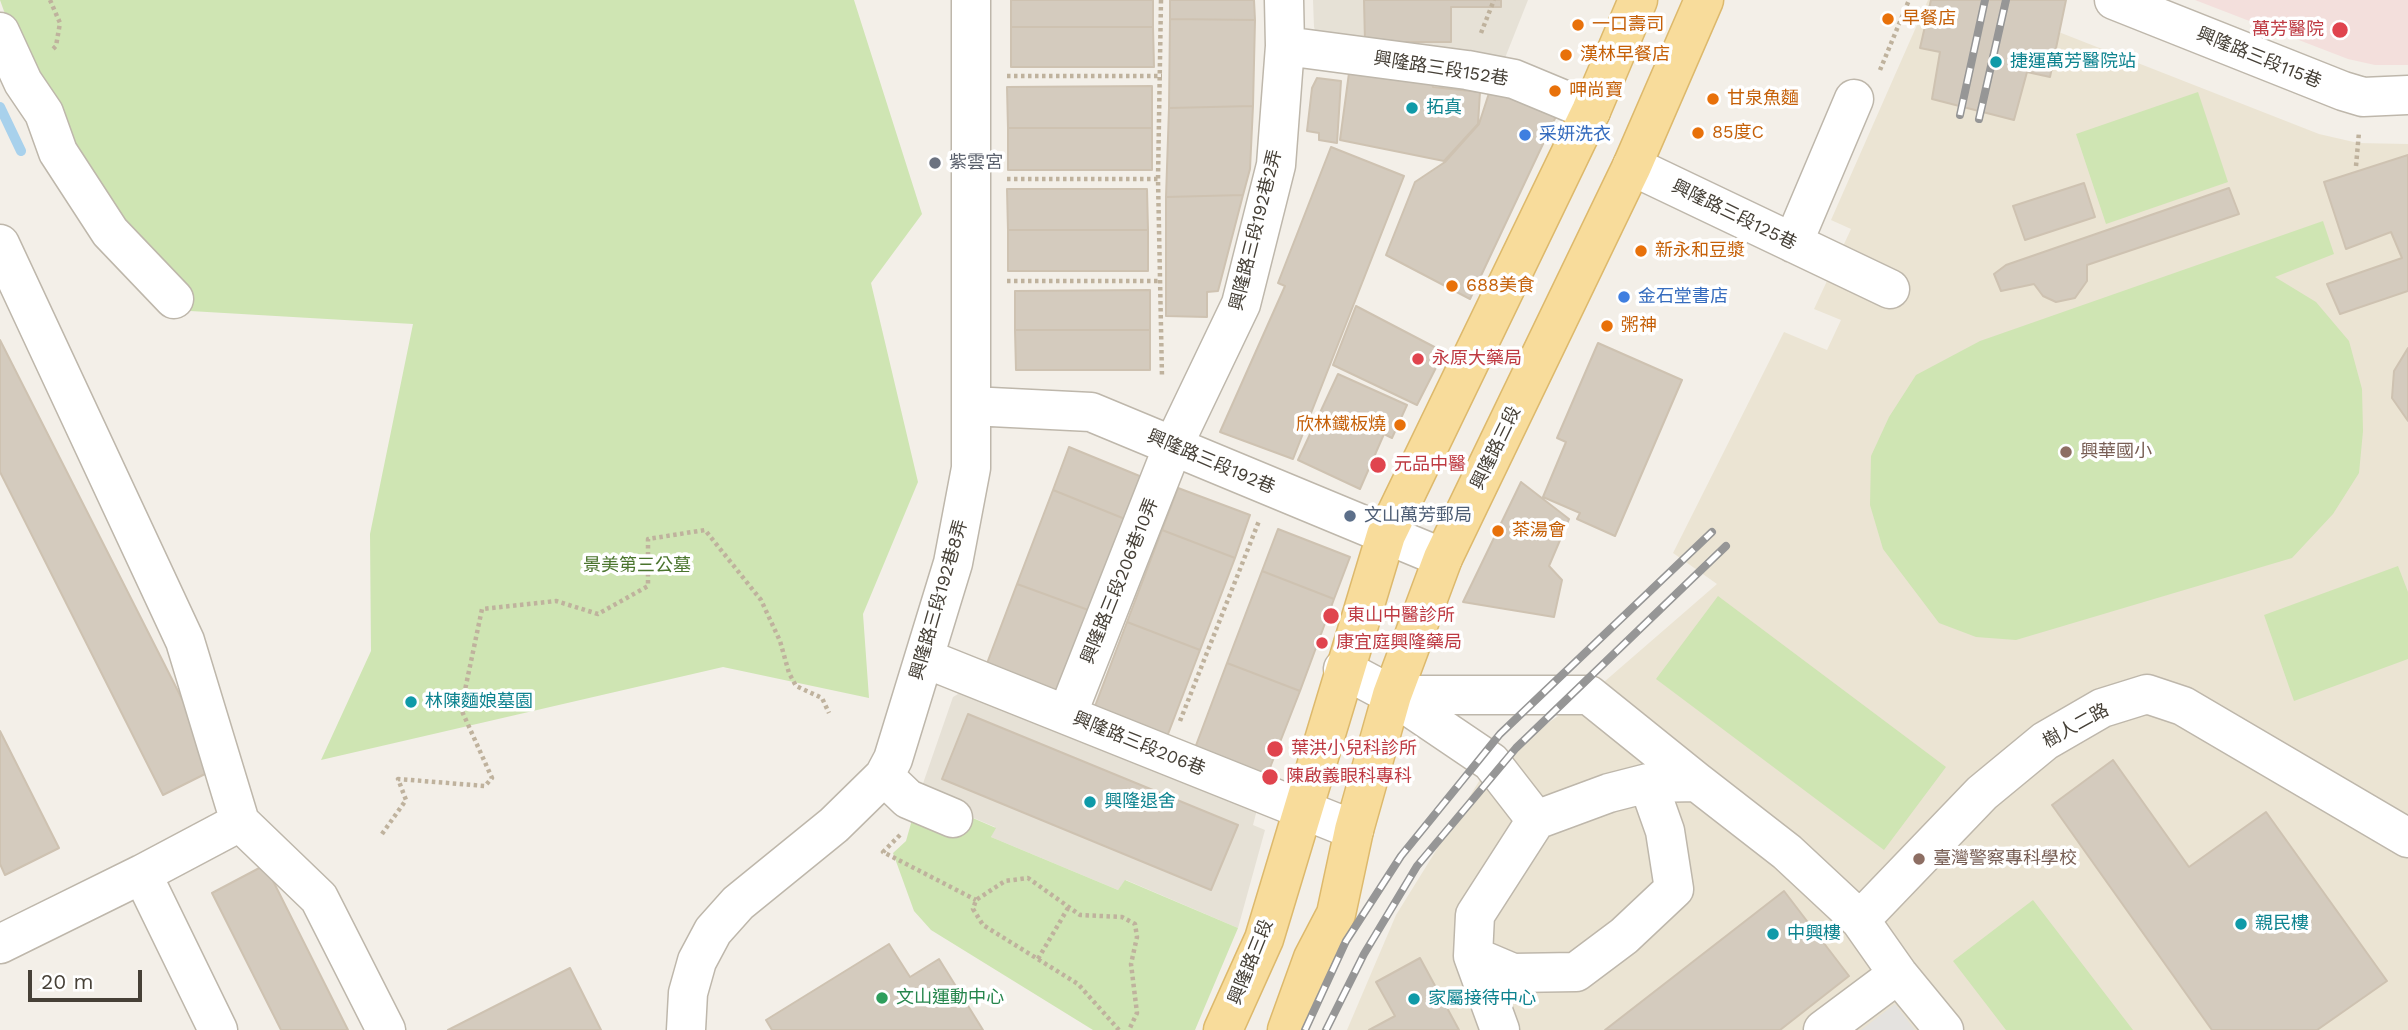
<!DOCTYPE html>
<html>
<head>
<meta charset="utf-8">
<style>
	body { margin:0 }
	#map { position:relative; width:2408px; height:1030px; overflow:hidden; background:#f3efe8; font-family:"Work Sans",sans-serif }
	canvas { display:block }
	.scale { position:absolute; left:28px; top:970px; width:114px; height:32px; box-sizing:border-box; border:4px solid #464037; border-top:0; padding-left:9px; font-size:21px; line-height:24px; white-space:nowrap; color:#464037; -webkit-text-stroke:5px #fff; paint-order:stroke }
</style>
</head>
<body>
<div id="map">
<canvas width="2408" height="1030"></canvas>
<div class="scale">20 m</div>
</div>
<script>
const g = document.querySelector('canvas').getContext('2d');
g.lineJoin = 'round';
function fill(path, color) { g.fillStyle = color; g.fill(path, 'evenodd'); }
const shape = rows => new Path2D(rows.map(r => 'M' + r).join(''));
function stroke(path, color, width, dash) { g.strokeStyle = color; g.lineWidth = width; g.lineCap = dash ? 'butt' : 'round'; g.setLineDash(dash || []); g.stroke(path); }
function write(font, color, halo, rows, align = 'center') {
  g.font = font + ' "Work Sans","Noto Sans TC",sans-serif'; g.lineWidth = 7; g.setLineDash([]); g.textBaseline = 'middle'; g.strokeStyle = halo; g.fillStyle = color; for (const [text, x, y, turn = 0] of rows) {
    g.save(); g.translate(x, y); g.rotate((+turn || 0) * Math.PI / 180); g.textAlign = isNaN(turn) ? turn : align; if (halo) g.strokeText(text, 0, 0); g.fillText(text, 0, 0); g.restore();
  }
}
fill(shape([
	[1313,0,1528,0,1503,63,1318,39,1314,27],
	[970,687,1259,802,1253,825,1265,830,1238,928,1126,880,1118,890,991,837,995,827,919,795,953,697]
]), '#e6e1d6');
fill(shape([
	[1928,0,1977,0,2319,134,2358,143,2408,144,2408,1030,1347,1030,1396,915,1491,762,1589,695,1717,584,1673,553,1784,332,1827,350,1841,320,1814,309,1851,229,1831,220]
]), '#ebe4d3');
fill(shape([
	[2195,0,2408,0,2408,65,2375,65,2348,59]
]), '#f3dfdc');
fill(shape([
	[0,0,854,0,922,214,871,283,918,482,863,614,869,698,723,667,321,760,371,651,370,534,413,324,190,311,129,242,23,64],
	[2198,92,2228,182,2106,224,2076,134],
	[2323,221,2334,254,2275,277,2316,302,2349,341,2362,389,2363,431,2359,473,2333,514,2292,558,2016,640,1976,637,1939,623,1883,549,1870,505,1871,456,1889,417,1916,375,1980,341],
	[2398,566,2408,592,2408,659,2294,701,2264,615],
	[1718,596,1946,767,1884,850,1656,679],
	[919,795,996,828,991,837,1118,890,1125,880,1238,928,1195,1030,1093,1030,931,930,914,911,893,853,906,841],
	[2033,900,2133,1030,2006,1030,1953,961]
]), '#cfe5b3');
fill(shape([
	[1895,1004,1915,1030,1861,1030]
]), '#e4e2df');
stroke(shape([
	[0,107,21,151]
]), '#a8d1ec', 10);
const building = shape([
	[1011,0,1153,0,1153,27,1011,27,1011,0],
	[1170,0,1254,0,1255,20,1170,19,1170,0],
	[1364,0,1501,0,1501,7,1451,7,1451,42,1365,42,1364,0],
	[1931,0,2066,0,2050,77,2027,72,2014,120,1932,99,1940,52,1920,48,1931,0],
	[1170,19,1255,20,1253,106,1169,108,1170,19],
	[1011,27,1153,27,1154,67,1011,67,1011,27],
	[1349,73,1430,78,1433,87,1480,92,1478,124,1444,161,1340,140,1349,73],
	[1317,78,1341,81,1337,143,1319,140,1319,133,1307,131,1312,88,1317,78],
	[1152,86,1152,128,1008,128,1007,87,1152,86],
	[1490,90,1559,110,1470,299,1386,255,1415,182,1445,162,1479,124,1490,90],
	[1253,106,1250,169,1243,195,1166,197,1169,108,1253,106],
	[1008,128,1152,128,1152,170,1008,170,1008,128],
	[1331,147,1404,176,1293,459,1220,432,1285,286,1278,283,1331,147],
	[2408,155,2408,291,2340,314,2327,284,2402,258,2391,232,2346,249,2324,182,2408,155],
	[2084,183,2095,217,2025,240,2013,206,2084,183],
	[2229,188,2239,214,2087,265,2087,281,2075,298,2056,302,2043,296,2034,284,2001,291,1994,274,2006,265,2229,188],
	[1007,189,1147,189,1148,230,1008,230,1007,189],
	[1243,195,1218,291,1207,292,1207,317,1166,316,1166,197,1243,195],
	[1008,230,1148,230,1148,271,1008,271,1008,230],
	[1150,290,1150,330,1015,330,1015,291,1150,290],
	[1356,306,1444,352,1417,405,1333,365,1356,306],
	[1015,330,1150,330,1150,370,1016,370,1015,330],
	[0,340,217,768,163,795,0,472,0,340],
	[1598,343,1682,380,1615,536,1577,519,1580,513,1543,497,1566,442,1557,438,1598,343],
	[2408,348,2408,421,2392,398,2394,371,2408,348],
	[1338,374,1407,405,1392,438,1384,434,1360,489,1298,460,1338,374],
	[1069,447,1142,477,1125,519,1053,490,1069,447],
	[1521,482,1569,519,1549,566,1562,580,1554,617,1463,602,1521,482],
	[1178,488,1250,515,1235,558,1162,530,1178,488],
	[1053,490,1125,519,1091,611,1017,584,1053,490],
	[1278,529,1350,557,1334,599,1262,571,1278,529],
	[1162,530,1235,558,1200,650,1127,622,1162,530],
	[1262,571,1334,599,1300,691,1227,663,1262,571],
	[1017,584,1091,611,1059,694,986,666,1017,584],
	[1127,622,1200,650,1165,742,1092,714,1127,622],
	[1227,663,1300,691,1264,783,1192,756,1227,663],
	[968,714,1238,825,1211,890,942,779,968,714],
	[0,731,59,848,5,875,0,864,0,731],
	[2113,760,2189,867,2266,812,2387,981,2317,1030,2212,1030,2052,805,2113,760],
	[265,865,348,1030,281,1030,212,893,265,865],
	[1784,891,1849,976,1780,1030,1605,1030,1784,891],
	[889,944,910,977,939,959,983,1030,772,1030,766,1020,889,944],
	[1420,958,1459,1030,1369,1030,1395,1016,1376,982,1420,958],
	[570,968,601,1030,448,1030,570,968]
]);
fill(building, '#d4cbbe');
stroke(building, '#cec2b1', 2);
const minor = shape([
	[2114,0,2343,91,2363,97,2408,95],
	[0,32,23,82,44,113,58,152,110,232,174,299],
	[1285,46,1467,70,1514,79,1591,111],
	[1632,166,1890,289],
	[1793,243,1854,99],
	[0,244,185,641,240,822],
	[971,406,1091,412,1443,558],
	[924,658,1354,830],
	[1343,669,1392,695,1491,762,1536,820],
	[1392,695,1589,695,1697,782],
	[1067,715,1173,446,1241,304,1276,165,1285,46,1284,0],
	[884,776,908,799,953,818],
	[142,874,218,1030],
	[1860,920,1982,793,2045,741,2102,708,2147,694,2183,706,2408,838],
	[0,944,142,874,240,822,319,898,386,1030],
	[1473,956,1513,973,1576,972,1624,936,1674,889,1665,831,1648,783],
	[686,1030,688,993,697,961,713,931,738,903,834,825,884,776,893,759,953,563,971,468,971,0],
	[1500,1030,1473,956,1475,915,1536,820,1609,793,1648,783,1697,782,1787,852,1860,920,1898,974,1944,1030],
	[1823,1030,1898,974]
]);
const major = shape([
	[1223,1030,1264,939,1386,535,1591,111,1638,0],
	[1287,1030,1313,958,1336,914,1354,830,1392,695,1443,558,1632,166,1704,0]
]);
stroke(minor, '#beb7ab', 41);
stroke(major, '#ddb96c', 41);
stroke(shape([
	[50,0,60,23,56,46,52,50],
	[1161,0,1158,179,1162,377],
	[1481,33,1494,0],
	[1880,70,1909,0],
	[1007,76,1162,76],
	[2356,166,2359,132],
	[1007,179,1158,179],
	[1007,281,1159,281],
	[1180,721,1259,521],
	[382,834,406,800,398,779,485,786,492,778,461,709,482,609,556,601,598,614,648,586,648,539,705,530,761,600,780,641,789,673,796,686,822,698,829,713],
	[900,835,883,852,976,900],
	[1038,959,1068,908],
	[1119,1030,1078,984,983,925,973,909,976,900,1005,881,1028,878,1080,915,1122,917,1135,924,1137,937,1131,964,1137,1013,1129,1030]
]), '#bfb29d', 4.5, [3.5, 3.5]);
stroke(minor, '#fff', 38);
stroke(major, '#f8dc9b', 38);
const rail = shape([
	[1960,115,1985,0],
	[1979,119,2006,0],
	[1305,1030,1346,941,1401,856,1500,734,1712,532],
	[1326,1030,1364,954,1417,866,1516,748,1726,546]
]);
stroke(rail, '#969696', 8);
stroke(rail, '#fff', 5, [16]);
for (const [x, y, r, color] of [
	[1888,19,7,"#e8710a"],
	[1578,25,7,"#e8710a"],
	[2340,30,9,"#e0444e"],
	[1566,55,7,"#e8710a"],
	[1996,62,7,"#0f9aa8"],
	[1555,91,7,"#e8710a"],
	[1713,99,7,"#e8710a"],
	[1412,108,7,"#0f9aa8"],
	[1698,133,7,"#e8710a"],
	[1525,135,7,"#3f7fe0"],
	[935,163,7,"#6b7280"],
	[1641,251,7,"#e8710a"],
	[1452,286,7,"#e8710a"],
	[1624,297,7,"#3f7fe0"],
	[1607,326,7,"#e8710a"],
	[1418,359,7,"#e0444e"],
	[1400,425,7,"#e8710a"],
	[2066,452,7,"#8d6e63"],
	[1378,465,9,"#e0444e"],
	[1350,516,7,"#5c6f8a"],
	[1498,531,7,"#e8710a"],
	[1331,616,9,"#e0444e"],
	[1322,643,7,"#e0444e"],
	[411,702,7,"#0f9aa8"],
	[1275,749,9,"#e0444e"],
	[1270,777,9,"#e0444e"],
	[1090,802,7,"#0f9aa8"],
	[1919,859,7,"#8d6e63"],
	[2241,924,7,"#0f9aa8"],
	[1773,934,7,"#0f9aa8"],
	[882,998,7,"#2e9e5b"],
	[1414,999,7,"#0f9aa8"]
]) { const dot = new Path2D(); dot.arc(x, y, r, 0, 2 * Math.PI); g.fillStyle = color; g.fill(dot); stroke(dot, '#fff', 2.5); }
write('18px', '#c56008', '#fff', [
	["早餐店",1902,19],
	["一口壽司",1592,25],
	["漢林早餐店",1580,55],
	["呷尚寶",1569,91],
	["甘泉魚麵",1727,99],
	["85度C",1712,133],
	["新永和豆漿",1655,251],
	["688美食",1466,286],
	["粥神",1621,326],
	["欣林鐵板燒",1386,425,"right"],
	["茶湯會",1512,531]
], 'left');
write('18px', '#be3a42', '#fff', [
	["萬芳醫院",2324,30,"right"],
	["永原大藥局",1432,359],
	["元品中醫",1394,465],
	["東山中醫診所",1347,616],
	["康宜庭興隆藥局",1336,643],
	["葉洪小兒科診所",1291,749],
	["陳啟義眼科專科",1286,777]
], 'left');
write('18px', '#464037', '#fff', [
	["興隆路三段115巷",2259,58,22],
	["興隆路三段152巷",1441,69,9],
	["興隆路三段125巷",1734,215,26],
	["興隆路三段192巷2弄",1256,230,-76],
	["興隆路三段",1496,448,-64],
	["興隆路三段192巷",1211,462,23],
	["興隆路三段206巷10弄",1120,581,-68],
	["興隆路三段192巷8弄",939,600,-74],
	["樹人二路",2076,726,-29],
	["興隆路三段206巷",1139,744,22],
	["興隆路三段",1251,962,-68]
]);
write('18px', '#0d838f', '#fff', [
	["捷運萬芳醫院站",2010,62],
	["拓真",1426,108],
	["林陳麵娘墓園",425,702],
	["興隆退舍",1104,802],
	["親民樓",2255,924],
	["中興樓",1787,934],
	["家屬接待中心",1428,999]
], 'left');
write('18px', '#366cbe', '#fff', [
	["采妍洗衣",1539,135],
	["金石堂書店",1638,297]
], 'left');
write('18px', '#5b616d', '#fff', [
	["紫雲宮",949,163]
], 'left');
write('18px', '#785e54', '#fff', [
	["興華國小",2080,452],
	["臺灣警察專科學校",1933,859]
], 'left');
write('18px', '#4e5e75', '#fff', [
	["文山萬芳郵局",1364,516]
], 'left');
write('18px', '#4a742d', '#fff', [
	["景美第三公墓",637,566]
]);
write('18px', '#27864d', '#fff', [
	["文山運動中心",896,998]
], 'left');
</script>
</body>
</html>
